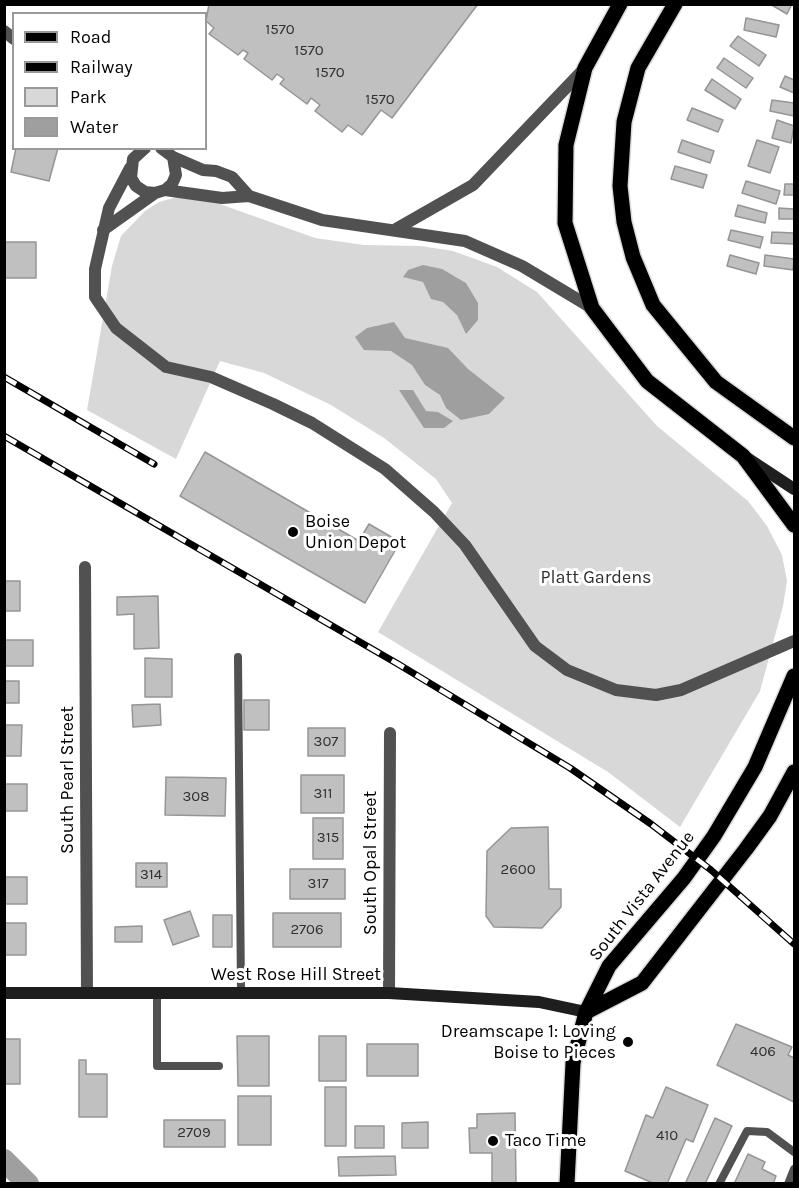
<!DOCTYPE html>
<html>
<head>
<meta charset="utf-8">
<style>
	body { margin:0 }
	#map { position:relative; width:799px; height:1188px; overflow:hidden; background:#fff; font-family:Karla,sans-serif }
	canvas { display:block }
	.frame { position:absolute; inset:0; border:6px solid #000; pointer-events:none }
	.legend { position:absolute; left:12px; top:12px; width:195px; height:138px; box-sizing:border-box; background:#fff; border:2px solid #999; margin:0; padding:8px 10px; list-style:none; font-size:18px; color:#000 }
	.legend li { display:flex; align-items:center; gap:12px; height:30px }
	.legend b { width:30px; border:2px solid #999 }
</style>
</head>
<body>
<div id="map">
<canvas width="799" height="1188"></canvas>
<div class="frame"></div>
<ul class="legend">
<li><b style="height:8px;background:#000"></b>Road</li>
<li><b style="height:8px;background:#000"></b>Railway</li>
<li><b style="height:16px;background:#d8d8d8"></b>Park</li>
<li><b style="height:16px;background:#9f9f9f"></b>Water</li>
</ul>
</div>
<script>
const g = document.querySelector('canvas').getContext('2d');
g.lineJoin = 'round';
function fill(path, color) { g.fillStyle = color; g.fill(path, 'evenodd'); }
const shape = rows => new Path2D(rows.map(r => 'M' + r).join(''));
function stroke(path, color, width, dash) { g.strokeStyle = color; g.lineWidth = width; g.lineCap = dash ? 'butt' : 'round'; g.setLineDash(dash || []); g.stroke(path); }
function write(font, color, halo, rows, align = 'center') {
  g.font = font + ' Karla,sans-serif'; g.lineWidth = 6; g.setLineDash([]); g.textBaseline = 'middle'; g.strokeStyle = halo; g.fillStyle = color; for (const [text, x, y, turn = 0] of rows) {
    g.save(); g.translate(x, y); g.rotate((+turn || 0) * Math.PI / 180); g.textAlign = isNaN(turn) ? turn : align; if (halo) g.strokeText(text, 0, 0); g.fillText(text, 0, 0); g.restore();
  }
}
fill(shape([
	[177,197,206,199,315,238,364,245,421,246,453,251,497,267,537,292,657,426,748,501,767,526,782,555,787,581,783,606,760,691,680,827,608,772,378,632,452,503,436,479,384,438,331,405,264,373,220,361,176,459,87,410,112,266,121,236,145,211,159,202]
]), '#d8d8d8');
fill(shape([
	[423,265,442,269,466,283,478,303,478,320,466,334,457,315,443,302,431,299,423,282,403,277,408,270],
	[394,322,405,338,448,348,468,369,505,398,489,414,461,420,446,408,440,395,425,385,412,365,391,351,364,350,355,337,367,328],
	[399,390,413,390,426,411,438,412,453,421,444,428,424,428]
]), '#9f9f9f');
stroke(shape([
	[4,1160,28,1184]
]), '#9f9f9f', 22);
const building = shape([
	[209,4,478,4,392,118,381,110,362,135,348,125,342,132,315,111,320,105,311,98,307,104,280,84,284,79,277,74,272,80,244,59,248,53,243,50,238,55,209,34,214,28,206,21,209,4],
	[770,4,792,4,787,14,770,4],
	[746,18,779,25,776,37,744,30,746,18],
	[738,36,766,55,759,66,730,46,738,36],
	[724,58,753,78,746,88,717,68,724,58],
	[785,76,794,80,794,93,780,87,785,76],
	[712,79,741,99,735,109,705,90,712,79],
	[772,100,794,103,794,116,770,111,772,100],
	[692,108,723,120,718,132,687,120,692,108],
	[777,120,794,126,791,143,772,138,777,120],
	[682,140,714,151,710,163,678,152,682,140],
	[757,140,779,147,770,173,748,166,757,140],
	[16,148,58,148,49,181,11,172,16,148],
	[675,166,707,175,703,188,671,179,675,166],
	[746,181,780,191,776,204,742,193,746,181],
	[785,184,794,184,794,195,784,195,785,184],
	[738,205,767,213,765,223,735,216,738,205],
	[779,208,794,209,794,219,779,219,779,208],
	[731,230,763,237,760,248,728,240,731,230],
	[772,232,794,233,794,244,771,243,772,232],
	[4,242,36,242,36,278,4,278,4,242],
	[730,255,759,263,756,274,727,266,730,255],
	[765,255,794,259,793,270,764,266,765,255],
	[205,452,359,541,369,524,400,542,365,603,180,496,205,452],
	[4,581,20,581,20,611,4,611,4,581],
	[158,596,159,648,134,649,134,614,117,615,117,597,158,596],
	[4,640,33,640,33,666,4,666,4,640],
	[145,658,172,659,172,697,145,697,145,658],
	[4,681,19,681,19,703,4,703,4,681],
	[244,700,269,700,269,730,244,730,244,700],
	[160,704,161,725,133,727,132,705,160,704],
	[4,725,22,725,21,756,4,756,4,725],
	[308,728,345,728,345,756,308,756,308,728],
	[301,775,344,775,344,813,301,813,301,775],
	[166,777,226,778,225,816,165,815,166,777],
	[4,784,27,784,27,811,4,811,4,784],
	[313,818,343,818,343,859,313,859,313,818],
	[548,827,549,889,561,889,561,907,542,928,494,927,486,916,487,851,511,828,548,827],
	[136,863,167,863,167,887,136,887,136,863],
	[290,869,345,869,345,899,290,899,290,869],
	[4,877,27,877,27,904,4,904,4,877],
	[190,911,199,936,173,945,164,920,190,911],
	[273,913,341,913,341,947,273,947,273,913],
	[213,915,232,915,232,947,213,947,213,915],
	[4,923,26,923,26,955,4,955,4,923],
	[142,926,142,942,115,942,115,927,142,926],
	[736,1024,792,1047,788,1055,794,1058,794,1102,717,1065,736,1024],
	[237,1036,269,1036,269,1086,238,1086,237,1036],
	[319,1036,346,1036,346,1081,319,1081,319,1036],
	[4,1039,20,1039,20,1084,4,1084,4,1039],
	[367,1044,418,1044,418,1076,367,1076,367,1044],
	[79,1060,86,1060,86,1074,107,1074,107,1117,79,1117,79,1060],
	[325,1087,346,1087,346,1146,325,1146,325,1087],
	[666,1087,708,1105,693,1142,686,1139,667,1184,655,1184,625,1171,646,1115,653,1118,666,1087],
	[238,1096,271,1096,271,1145,238,1145,238,1096],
	[515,1113,516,1184,492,1184,492,1153,470,1153,469,1128,477,1128,477,1114,515,1113],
	[715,1118,732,1126,705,1184,685,1184,715,1118],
	[164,1120,225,1120,225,1147,164,1147,164,1120],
	[428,1122,428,1148,402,1148,402,1123,428,1122],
	[355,1126,384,1126,384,1148,355,1148,355,1126],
	[748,1154,765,1162,762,1169,776,1176,773,1184,734,1184,748,1154],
	[395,1156,396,1175,339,1176,338,1157,395,1156]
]);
fill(building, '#c0c0c0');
stroke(building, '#959595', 1.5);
const primary = shape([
	[620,4,585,68,566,145,565,223,592,308,647,381,743,456,794,525],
	[675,4,638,68,624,122,620,186,624,222,633,257,653,305,716,382,794,438],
	[586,1012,642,983,746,849,770,816,794,772],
	[567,1184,573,1063,586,1012,609,966,684,878,714,836,755,767,794,676]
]);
stroke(primary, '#dbdbdb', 18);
stroke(shape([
	[238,657,241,993],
	[157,993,157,1066,219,1066],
	[719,1184,747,1131,767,1132,794,1152],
	[788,1184,794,1169]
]), '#515151', 8);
stroke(shape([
	[4,31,14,39],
	[145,148,133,159,131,178,136,186,145,192,155,193,165,190,172,184,176,175,173,157,161,148],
	[173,157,203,170,216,171,232,177,249,196,322,220,465,241,522,266,592,308],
	[130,168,109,208,95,269,95,297,116,328,166,367,211,377,273,404,312,423,385,469,434,512,465,545,535,646,567,670,616,690,656,695,681,690,794,641],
	[165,190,222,198,249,196],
	[396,229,473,185,585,68],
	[103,230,155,193],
	[85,567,87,993],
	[389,993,390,733]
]), '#515151', 12);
stroke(shape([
	[747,458,794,489],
	[4,993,389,993,539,1002,586,1012]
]), '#1e1e1e', 12);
stroke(primary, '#000', 15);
const rail = shape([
	[4,377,154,464],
	[4,436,398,664,570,768,651,824,711,870,794,944]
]);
stroke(rail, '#000', 7);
stroke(rail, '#fff', 4.5, [14]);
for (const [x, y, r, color] of [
	[293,532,6,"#000"],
	[628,1042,6,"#000"],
	[493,1141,6,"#000"]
]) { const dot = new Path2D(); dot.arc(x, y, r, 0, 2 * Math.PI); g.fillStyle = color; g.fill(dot); stroke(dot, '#fff', 2); }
write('15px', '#303030', null, [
	["1570",280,30],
	["1570",309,51],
	["1570",330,73],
	["1570",380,100],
	["307",326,742],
	["311",323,794],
	["308",196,797],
	["315",328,838],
	["2600",518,870],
	["314",151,875],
	["317",318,884],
	["2706",307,930],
	["406",763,1052],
	["2709",194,1133],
	["410",667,1136]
]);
write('18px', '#000', '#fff', [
	["Boise",305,522],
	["Union Depot",305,543],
	["Dreamscape 1: Loving",616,1032,"right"],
	["Boise to Pieces",616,1053,"right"],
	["Taco Time",505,1141]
], 'left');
write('18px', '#2f2f2f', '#fff', [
	["Platt Gardens",596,578]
]);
write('18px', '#000', '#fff', [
	["South Pearl Street",68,780,-90],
	["South Opal Street",371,863,-90],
	["South Vista Avenue",642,896,-52],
	["West Rose Hill Street",296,975]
]);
</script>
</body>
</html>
